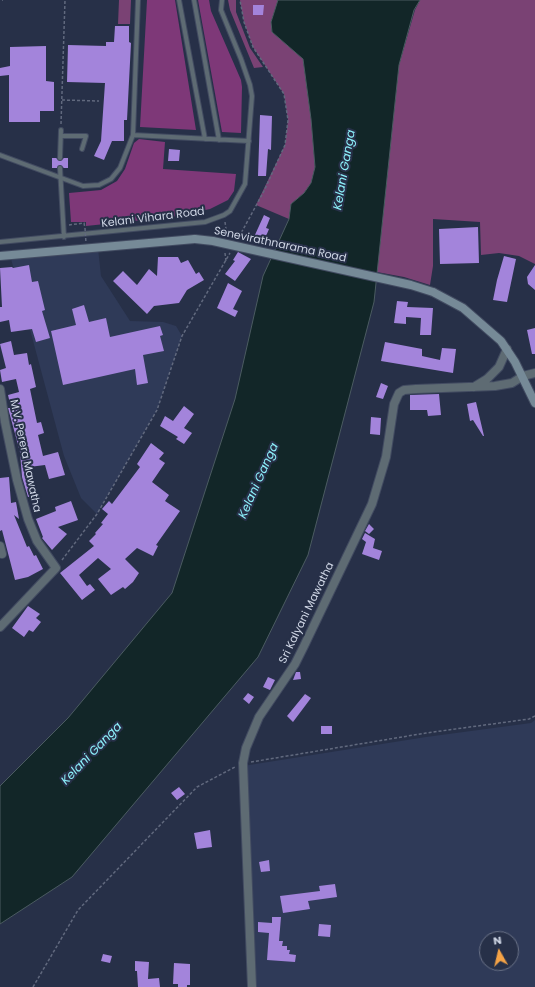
<!DOCTYPE html>
<html>
<head>
<meta charset="utf-8">
<style>
	body { margin:0 }
	#map { position:relative; width:535px; height:987px; overflow:hidden; background:#273048; font-family:Poppins,sans-serif }
	canvas { display:block }
	.north { position:absolute; left:479px; top:931px; width:40px; height:40px; box-sizing:border-box; background:#273048; border:1px solid #6a7287; border-radius:50%; rotate:352deg; font-size:11px; font-weight:700; line-height:16px; text-align:center; color:#cfd6e5 }
	.north::after { content:''; display:block; margin:auto; width:14px; height:18px; background:#f5a346; clip-path:polygon(50% 0,100% 100%,50% 72%,0 100%) }
</style>
</head>
<body>
<div id="map">
<canvas width="535" height="987"></canvas>
<div class="north">N</div>
</div>
<script>
const g = document.querySelector('canvas').getContext('2d');
g.lineJoin = 'round';
function fill(path, color) { g.fillStyle = color; g.fill(path, 'evenodd'); }
const shape = rows => new Path2D(rows.map(r => 'M' + r).join(''));
function stroke(path, color, width, dash) { g.strokeStyle = color; g.lineWidth = width; g.lineCap = dash ? 'butt' : 'round'; g.setLineDash(dash || []); g.stroke(path); }
function write(font, color, halo, rows, align = 'center') {
  g.font = font + ' Poppins,sans-serif'; g.lineWidth = 4; g.setLineDash([]); g.textBaseline = 'middle'; g.strokeStyle = halo; g.fillStyle = color; for (const [text, x, y, turn = 0] of rows) {
    g.save(); g.translate(x, y); g.rotate((+turn || 0) * Math.PI / 180); g.textAlign = isNaN(turn) ? turn : align; if (halo) g.strokeText(text, 0, 0); g.fillText(text, 0, 0); g.restore();
  }
}
fill(shape([
	[98,248,101,276,130,321,163,322,176,326,182,336,157,410,97,514,81,498,64,456,10,255],
	[535,720,535,987,254,987,243,766,426,737,531,723],
	[487,939,511,939,511,963,487,963]
]), '#2f3a58');
fill(shape([
	[119,0,131,0,130,24,118,24],
	[228,0,236,0,236,12,250,48,263,67,254,68,230,10],
	[240,0,278,0,271,22,272,32,303,59,311,119,315,167,311,183,304,193,291,204,289,219,256,205,285,145,288,120,284,94,253,47,244,22],
	[420,0,535,0,535,264,519,256,499,253,481,255,480,222,433,219,433,266,430,285,404,277,377,272,399,65,415,10]
]), '#7a4274');
fill(shape([
	[147,0,175,0,196,130,140,127],
	[198,0,209,0,211,11,241,80,242,87,241,133,222,132],
	[139,139,165,142,163,169,236,174,234,191,228,200,210,209,172,217,86,226,86,222,71,222,69,193,101,190,117,181,125,169,134,143]
]), '#7e3878');
const water = shape([
	[278,0,420,0,414,10,399,65,374,302,308,555,258,657,72,877,0,924,0,786,68,718,172,593,235,399,263,276,289,219,291,204,304,193,311,183,315,167,311,119,303,59,272,32,271,22,278,0]
]);
fill(water, '#122628');
stroke(water, '#4b5b61', 1);
fill(shape([
	[253,5,264,5,263,15,253,15],
	[115,26,129,26,129,42,131,43,127,120,124,120,124,141,112,141,104,160,94,156,101,141,105,83,67,82,68,45,106,46,106,42,114,42],
	[46,46,46,81,54,82,54,111,40,111,40,122,9,122,9,75,0,76,0,68,10,66,10,47],
	[260,115,272,116,271,150,268,149,266,176,258,176],
	[169,149,180,150,179,161,168,161],
	[52,158,56,158,60,161,64,158,68,158,68,168,64,168,60,165,57,168,52,168],
	[264,215,270,218,266,228,269,229,264,241,254,237],
	[478,227,479,263,440,264,439,229],
	[238,252,251,259,235,281,225,274,235,261,233,260],
	[504,256,516,259,507,302,493,300,497,280],
	[158,257,178,257,181,263,188,260,196,274,199,272,204,280,187,290,179,303,154,306,147,314,113,281,123,271,137,285,149,269,157,276],
	[29,265,32,282,38,281,45,310,42,311,50,338,36,342,32,329,11,332,9,320,0,322,0,307,2,307,0,268,12,267,13,268],
	[535,265,535,290,528,284,527,277],
	[228,283,242,291,233,309,238,311,235,317,217,308],
	[397,301,408,302,407,307,433,308,431,335,420,335,421,318,406,317,406,324,394,323],
	[84,305,89,322,106,318,110,337,160,326,163,335,160,336,164,351,143,355,148,383,137,385,135,369,63,385,51,331,76,325,72,309],
	[535,328,535,354,532,354,527,330],
	[11,341,14,355,27,353,29,365,31,364,36,387,30,389,37,423,41,422,44,433,38,435,43,456,58,452,65,475,49,479,45,465,29,467,33,487,35,486,37,495,28,497,22,477,20,452,8,408,11,408,8,395,19,392,16,379,2,382,0,370,6,368,0,344],
	[385,342,422,349,422,356,440,360,442,348,456,349,453,373,381,361],
	[381,383,388,386,383,399,376,397],
	[439,394,441,415,428,416,427,410,410,410,410,395],
	[476,402,484,436,483,436,473,420,470,421,467,404],
	[184,406,194,414,184,428,192,433,184,444,176,439,178,437,160,426,165,416,173,421],
	[371,417,381,418,380,435,370,434],
	[151,443,164,453,159,459,165,463,152,482,169,495,165,501,180,511,156,545,158,546,153,556,137,548,125,559,139,573,133,582,125,589,123,587,111,595,98,579,111,569,98,558,79,575,87,586,90,584,95,590,82,600,60,573,94,546,89,541,96,534,95,533,103,524,101,523,108,514,102,509,109,501,112,504,140,467,137,464],
	[9,477,11,503,16,502,19,519,14,515,27,547,29,546,34,556,36,555,43,569,28,577,15,580,2,530,0,531,0,478],
	[71,501,78,520,58,527,67,534,52,550,42,538,43,537,36,519,56,511,55,507],
	[369,524,374,529,369,534,365,531],
	[365,533,375,539,373,548,382,551,379,560,362,554,366,542,362,539],
	[28,606,40,614,36,618,41,622,33,632,29,630,24,637,12,628],
	[296,672,300,672,301,679,293,680],
	[268,677,275,680,270,690,263,687],
	[248,693,254,697,249,704,243,699],
	[305,694,311,698,293,722,287,716],
	[321,726,332,726,332,734,321,734],
	[179,787,185,794,177,800,171,793],
	[210,830,212,847,197,849,194,833],
	[269,860,270,871,261,872,259,862],
	[335,884,337,897,308,901,310,909,283,913,280,896,320,891,319,886],
	[272,917,281,917,279,941,283,941,282,946,287,946,287,950,290,950,289,954,296,955,295,962,267,960,269,933,258,932,258,922,272,923],
	[319,924,331,925,330,937,318,936],
	[103,954,112,956,110,963,101,961],
	[135,961,149,962,148,979,159,978,160,987,138,987,137,971,135,971],
	[174,963,190,964,190,985,187,985,187,987,178,987,178,984,173,984]
]), '#a384db');
const lane = shape([
	[179,0,205,139],
	[194,0,219,140],
	[133,135,249,141],
	[61,136,86,136,82,149],
	[0,155,83,186,99,185,111,179,120,168,133,135,138,0],
	[60,158,61,130],
	[60,168,64,237],
	[0,242,205,222,224,215,230,211,245,184,252,96,250,85,241,59,221,10,222,0]
]);
const street = shape([
	[474,387,487,379,499,367,507,349],
	[0,389,5,422,17,480,28,519,37,541,56,568,0,627],
	[0,546,2,554],
	[252,987,243,763,246,748,259,717,295,664,304,646,372,504,386,457,394,404,399,393,404,390,416,389,495,386,512,383,523,376,535,373]
]);
const secondary = shape([
	[0,256,195,239],
	[433,292,463,308,501,341,515,362,535,403]
]);
stroke(lane, '#424b61', 6);
stroke(street, '#424b61', 10);
stroke(secondary, '#424b61', 10);
stroke(shape([
	[2,0,3,0],
	[62,100,99,101],
	[61,124,65,0],
	[225,222,227,236],
	[69,225,84,223,85,228],
	[239,237,264,191,285,145,288,120,284,94,253,47,244,22,240,0],
	[225,253,226,261],
	[62,560,97,514,157,410,182,336,230,253],
	[251,762,426,733,529,719,535,716],
	[33,987,78,910,197,787,235,767]
]), '#61697e', 1.5, [3, 2]);
stroke(lane, '#5e6b73', 4);
stroke(street, '#5e6b73', 8);
stroke(secondary, '#768a97', 8);
const secondaryBridge = shape([
	[195,239,213,241,411,285,433,292]
]);
stroke(secondaryBridge, '#424b61', 10, []);
stroke(shape([
	[85,228,86,243]
]), '#61697e', 1.5, [3, 2]);
stroke(secondaryBridge, '#768a97', 8);
write('11px', '#cfd6e5', '#273048', [
	["Kelani Vihara Road",153,218,-7],
	["Senevirathnarama Road",280,245,12],
	["M.V. Perera Mawatha",25,456,78],
	["Sri Kalyani Mawatha",307,613,-64]
]);
write('italic 12px', '#8df2fc', '#273048', [
	["Kelani Ganga",345,170,-80],
	["Kelani Ganga",259,481,-66],
	["Kelani Ganga",92,754,-46]
]);
</script>
</body>
</html>
